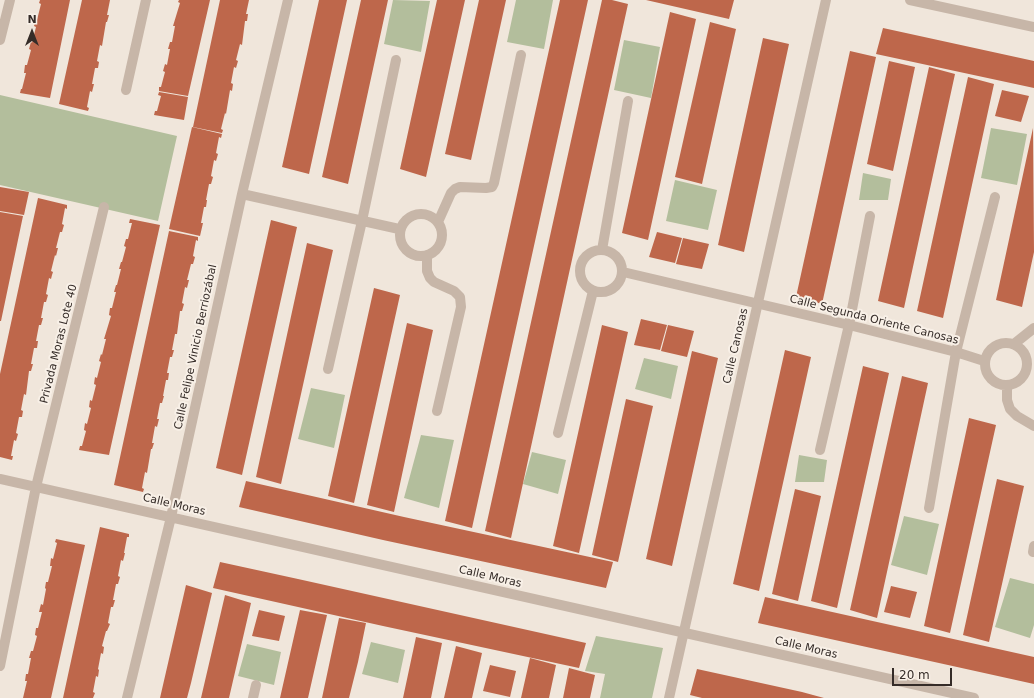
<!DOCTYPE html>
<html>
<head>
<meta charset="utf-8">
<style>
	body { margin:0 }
	#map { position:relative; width:1034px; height:698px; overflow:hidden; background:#f0e6db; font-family:"DejaVu Sans",sans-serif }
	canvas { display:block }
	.north { position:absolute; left:12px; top:12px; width:40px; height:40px; -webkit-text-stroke:3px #f8f0e7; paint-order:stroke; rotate:0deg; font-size:11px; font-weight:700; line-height:16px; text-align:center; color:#352c28 }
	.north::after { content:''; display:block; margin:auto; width:14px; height:18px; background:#352c28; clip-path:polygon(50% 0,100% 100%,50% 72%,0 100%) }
	.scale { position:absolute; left:892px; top:668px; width:60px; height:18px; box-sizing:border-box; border:2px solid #352c28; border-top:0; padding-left:5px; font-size:12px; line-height:14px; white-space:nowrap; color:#352c28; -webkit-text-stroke:3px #f8f0e7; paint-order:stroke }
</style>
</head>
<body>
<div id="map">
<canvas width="1034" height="698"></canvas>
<div class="north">N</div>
<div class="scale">20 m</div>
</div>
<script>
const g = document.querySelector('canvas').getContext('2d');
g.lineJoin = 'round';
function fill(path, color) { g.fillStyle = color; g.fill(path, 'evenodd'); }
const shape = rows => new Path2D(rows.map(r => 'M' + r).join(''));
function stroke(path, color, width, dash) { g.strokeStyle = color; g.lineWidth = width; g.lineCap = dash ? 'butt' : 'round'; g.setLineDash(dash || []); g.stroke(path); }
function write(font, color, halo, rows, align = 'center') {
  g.font = font + ' "DejaVu Sans",sans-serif'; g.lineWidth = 4; g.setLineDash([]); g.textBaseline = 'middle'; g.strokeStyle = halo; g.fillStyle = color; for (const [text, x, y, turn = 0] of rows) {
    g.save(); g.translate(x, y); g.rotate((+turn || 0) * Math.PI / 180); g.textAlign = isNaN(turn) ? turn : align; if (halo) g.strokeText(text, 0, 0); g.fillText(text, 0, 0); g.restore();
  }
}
fill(shape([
	[393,0,430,1,421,52,384,44],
	[516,0,553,0,544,49,507,42],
	[624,40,660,47,651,98,614,90],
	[0,95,177,136,158,221,0,185],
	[991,128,1027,134,1017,185,981,178],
	[863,173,891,179,888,200,859,200],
	[675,180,717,190,708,230,666,221],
	[644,358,678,366,671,399,635,389],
	[311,388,345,395,334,448,298,439],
	[421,435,454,440,439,508,404,498],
	[532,452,566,460,558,494,523,484],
	[799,455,827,460,824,482,795,482],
	[904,516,939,524,927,575,891,565],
	[1010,578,1034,584,1034,625,1030,638,995,627],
	[596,636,663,648,652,698,600,698,605,674,585,671],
	[371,642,405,650,398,683,362,674],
	[247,644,281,652,274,685,238,676]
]), '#b3be9c');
fill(shape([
	[40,0,70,0,50,98,20,93,21,89,22,89,26,73,24,73,25,65,27,65,31,50,29,49,31,42,32,43,36,27,34,26,36,19,37,20,41,4,39,3],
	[82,0,110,0,107,15,109,15,107,22,106,22,102,46,100,45,97,61,99,62,98,68,95,68,92,84,94,84,92,92,90,91,87,107,89,108,88,111,59,104],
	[179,0,210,0,188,96,159,91,159,87,161,87,165,72,163,71,165,64,167,65,170,49,168,49,170,42,172,42,175,26,173,26,180,3,178,2],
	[220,0,249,0,246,14,248,14,247,21,245,21,242,45,240,44,236,60,238,61,236,68,234,67,231,83,233,84,232,91,230,90,226,114,225,113,221,129,223,130,222,133,193,127],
	[319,0,347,0,309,174,282,167],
	[361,0,388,0,348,184,322,177],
	[437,0,465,0,426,177,400,169],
	[479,0,506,0,471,160,445,154],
	[560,0,588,0,472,528,445,521],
	[602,0,612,0,628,4,511,538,485,531],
	[646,0,734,0,729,19],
	[670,12,696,19,648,240,622,233],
	[710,22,736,29,702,184,675,177],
	[883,28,1034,61,1034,88,876,54],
	[763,38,789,44,744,252,718,245],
	[850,51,876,57,822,304,796,297],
	[889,61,915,67,893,171,867,164],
	[929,67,955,74,904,308,878,301],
	[968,77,994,84,943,318,917,311],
	[1002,90,1029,96,1021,122,995,116],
	[159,92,188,97,184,120,154,115,155,111,157,111,161,96,158,95],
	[192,127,222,134,221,138,219,137,216,153,218,154,216,161,214,160,211,176,213,177,211,184,209,184,206,200,207,200,206,207,204,207,201,223,203,223,200,236,169,229],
	[1033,128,1034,252,1022,307,996,300],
	[0,187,29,192,24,215,0,211],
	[38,198,67,205,67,209,65,208,62,224,64,225,62,232,60,232,56,248,58,248,56,256,55,255,51,271,53,272,52,275,51,279,49,278,46,294,48,295,46,302,44,302,41,318,43,318,41,325,39,325,36,341,38,341,37,348,34,348,31,364,33,364,31,371,29,371,26,395,24,394,21,410,23,411,22,417,19,417,16,433,18,434,16,441,14,440,11,456,13,456,12,460,0,457,0,374],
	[0,212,23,216,1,321,0,321],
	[130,219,160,225,109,455,79,450,80,446,82,446,86,431,84,430,85,423,87,424,91,408,89,407,90,400,92,401,96,385,94,384,95,377,97,378,101,362,99,361,101,354,102,355,106,339,104,339,111,316,109,315,110,308,112,308,116,292,114,292,116,285,117,285,121,269,119,269,121,262,122,262,126,247,124,246,126,239,128,239,132,223,129,223],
	[271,220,297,227,242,475,216,468],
	[169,231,198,237,198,241,196,240,193,256,195,257,193,264,191,264,187,280,189,280,187,288,185,287,182,303,184,304,182,311,180,311,177,334,175,334,172,350,174,350,172,357,170,357,167,373,169,373,168,380,166,380,163,396,164,396,162,403,160,403,157,419,159,419,157,427,155,426,152,443,154,443,152,449,151,449,147,473,145,472,142,488,144,489,143,492,114,485],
	[657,232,682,238,675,263,649,257],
	[683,238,709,244,702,269,676,264],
	[307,243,333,250,281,484,256,477],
	[374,288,400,295,354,503,328,496],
	[641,319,667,325,660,350,634,345],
	[407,323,433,330,394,512,367,505],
	[602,325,628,332,579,553,553,546],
	[668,325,694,331,687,357,661,351],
	[785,350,811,357,759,591,733,584],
	[692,351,718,358,672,566,646,559],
	[863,366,889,373,837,608,811,601],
	[902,376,928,383,877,618,850,610],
	[626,399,653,406,618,562,592,555],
	[969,418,996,425,950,633,924,626],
	[997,479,1024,486,989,642,963,635],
	[246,481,404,517,613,562,606,588,383,540,239,507],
	[795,489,821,496,798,601,772,594],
	[100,527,129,534,129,537,127,537,124,553,125,553,123,561,121,560,118,576,120,577,118,584,116,584,113,600,115,600,113,607,111,607,108,623,110,624,107,631,106,631,102,646,104,647,103,654,101,653,98,669,99,670,98,677,96,676,93,692,95,693,93,698,63,698],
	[56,539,85,545,51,698,23,698,27,681,25,681,26,674,28,674,31,658,29,658,31,651,33,651,37,636,35,635,36,628,38,628,42,612,39,612,41,604,43,605,46,589,45,588,46,582,48,582,52,566,50,566,51,558,53,559,57,543,55,542],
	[220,562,298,579,586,643,579,668,383,626,213,588],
	[186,585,212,593,191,683,187,698,160,698],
	[891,586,917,592,910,618,884,612],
	[225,595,251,603,245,629,229,698,201,698],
	[765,597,1034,657,1034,684,758,623],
	[259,610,285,616,279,641,252,636],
	[300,610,327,615,318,654,308,698,280,698],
	[339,618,366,623,358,662,349,698,322,698],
	[416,637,442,643,431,698,403,698],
	[456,646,482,653,472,698,444,698],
	[530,658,556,665,549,698,521,698],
	[490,665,516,671,510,697,483,691],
	[569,668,595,675,590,698,563,698],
	[697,669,802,692,824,698,702,698,690,695]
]), '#be674b');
stroke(shape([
	[910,0,1034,27],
	[0,40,10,0],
	[126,90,146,0],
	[242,194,399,229],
	'400 235a21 21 0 1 1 42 0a21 21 0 1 1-42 0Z',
	[438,222,451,193,455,189,460,187,486,188,492,187,494,183,521,55],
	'580 271a21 21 0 1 1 42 0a21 21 0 1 1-42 0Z',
	[602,250,628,101],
	[427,255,427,271,430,278,434,282,454,291,460,297,461,307,437,411],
	[623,272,849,325,956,352,984,361],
	'985 364a21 21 0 1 1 42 0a21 21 0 1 1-42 0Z',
	[1014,344,1034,328],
	[328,369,362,221,396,60],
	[1007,386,1007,400,1010,409,1017,416,1034,426],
	[558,433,593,291],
	[820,450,849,325,870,216],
	[0,479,974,698],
	[929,508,956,352,995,197],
	[1033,552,1034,546],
	[0,666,36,487,104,207],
	[127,698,171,517,242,194,288,0],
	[253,698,256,685]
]), '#c7b6a8', 10);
stroke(shape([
	[669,698,826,0]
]), '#c7b6a8', 10);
write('11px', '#352c28', '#f8f0e7', [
	["Calle Segunda Oriente Canosas",874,320,14],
	["Privada Moras Lote 40",59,344,-76],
	["Calle Canosas",736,346,-77],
	["Calle Felipe Vinicio Berriozábal",196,347,-78],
	["Calle Moras",174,505,13],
	["Calle Moras",490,577,13],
	["Calle Moras",806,648,13]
]);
</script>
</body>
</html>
